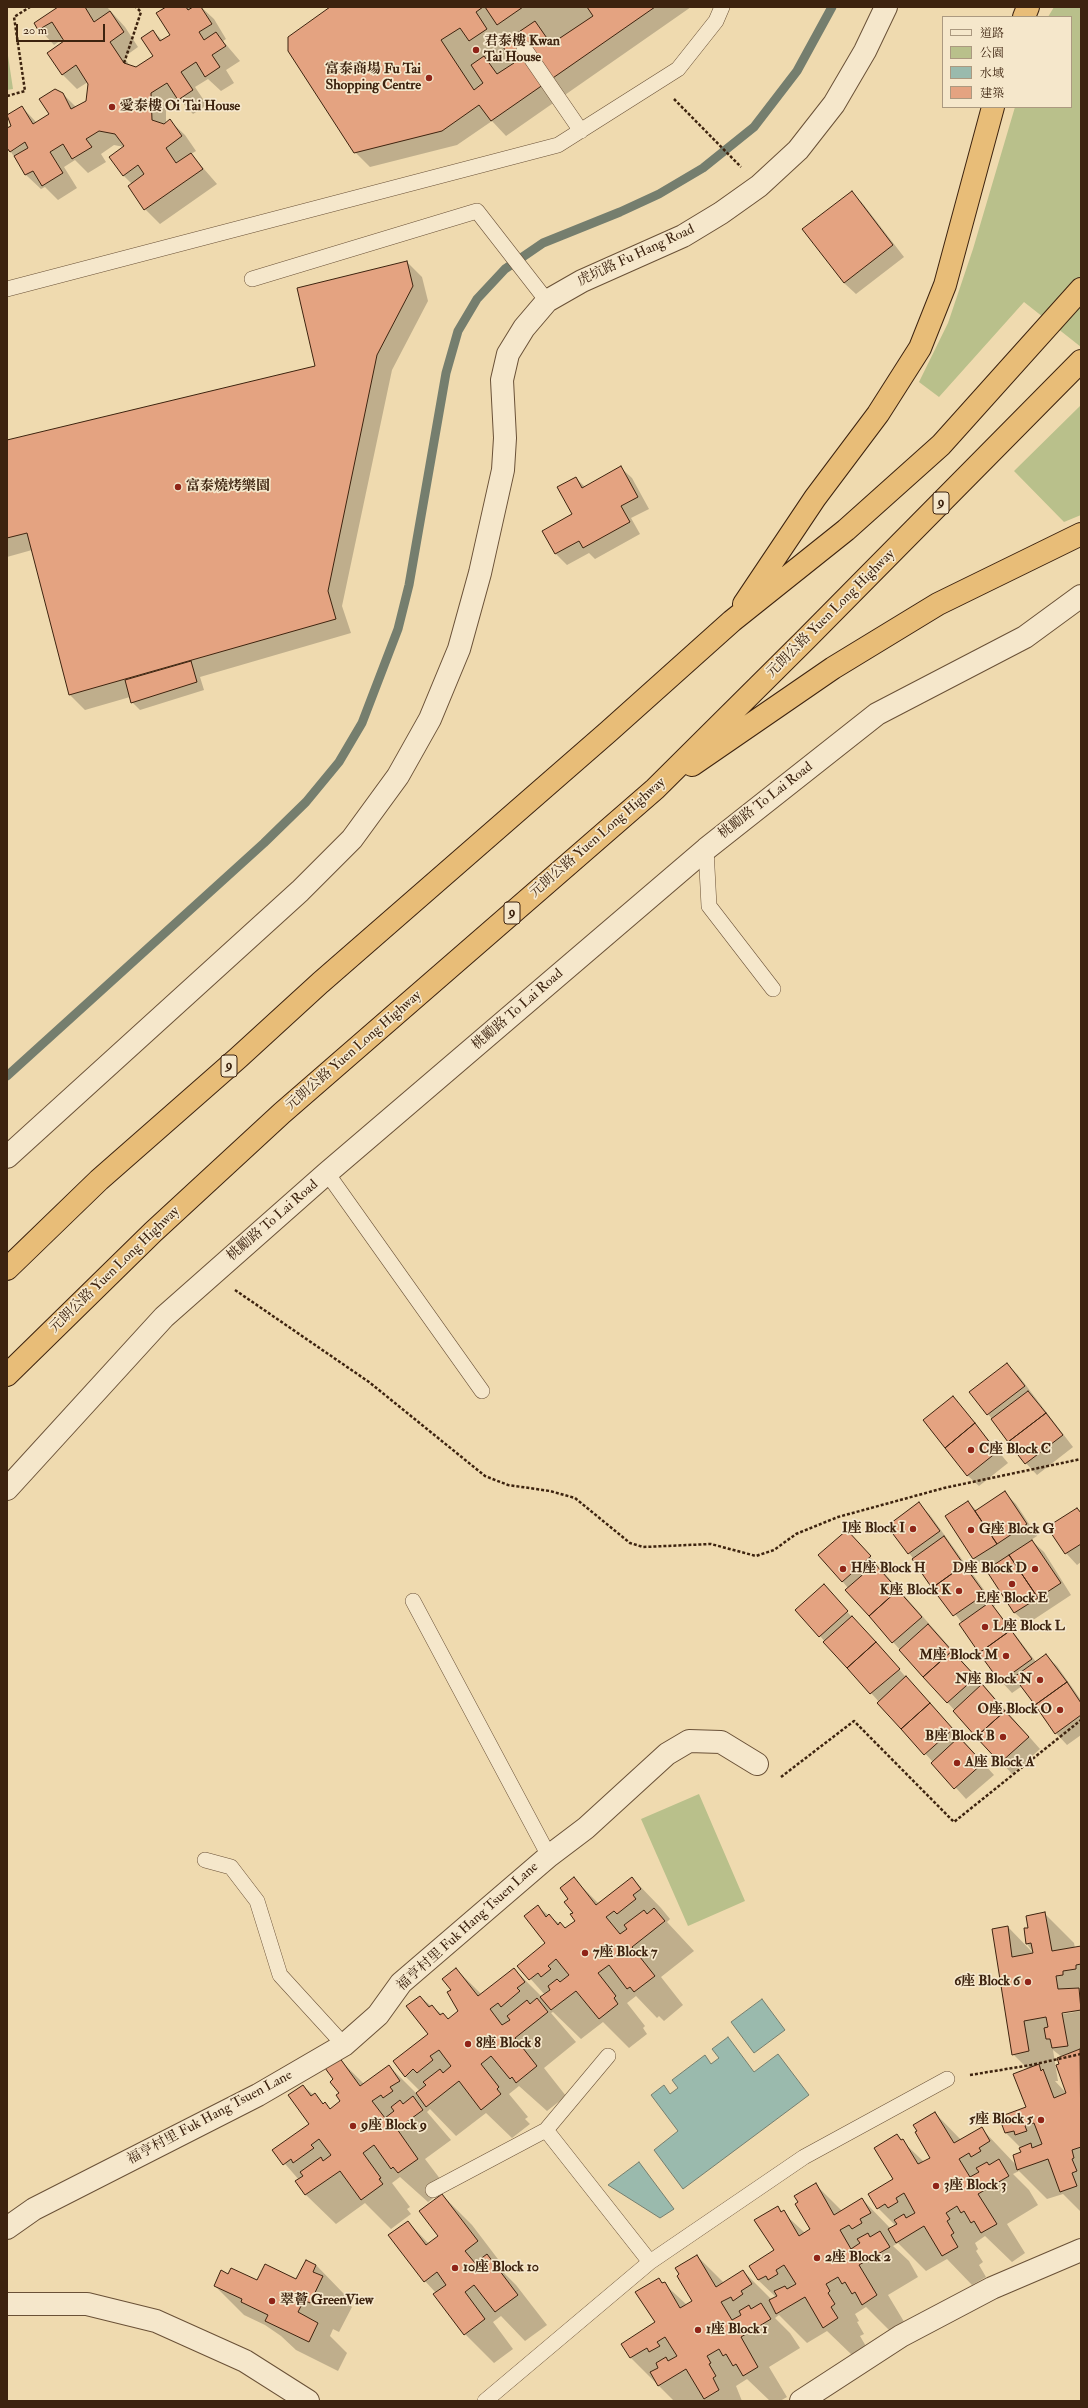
<!DOCTYPE html>
<html>
<head>
<meta charset="utf-8">
<style>
	body { margin:0 }
	#map { position:relative; width:1088px; height:2408px; overflow:hidden; background:#efdaaf; font-family:"IM FELL Double Pica","Noto Serif TC",serif }
	canvas { display:block }
	.frame { position:absolute; inset:0; border:8px solid #3d230f; pointer-events:none }
	.legend { position:absolute; left:942px; top:16px; width:130px; height:92px; box-sizing:border-box; background:#f5e7cb; border:1px solid #ab9980; margin:0; padding:5px 7px; list-style:none; font-size:12px; color:#3d230f }
	.legend li { display:flex; align-items:center; gap:8px; height:20px }
	.legend b { width:20px; border:1px solid #ab9980 }
	.scale { position:absolute; left:16px; top:24px; width:89px; height:18px; box-sizing:border-box; border:2px solid #3d230f; border-top:0; padding-left:5px; font-size:12px; line-height:14px; white-space:nowrap; color:#3d230f; -webkit-text-stroke:3px #f5e7cb; paint-order:stroke }
</style>
</head>
<body>
<div id="map">
<canvas width="1088" height="2408"></canvas>
<div class="frame"></div>
<ul class="legend">
<li><b style="height:5px;background:#f5e7cb"></b>道路</li>
<li><b style="height:11px;background:#b9c08b"></b>公園</li>
<li><b style="height:11px;background:#9abaad"></b>水域</li>
<li><b style="height:11px;background:#e4a381"></b>建築</li>
</ul>
<div class="scale">20 m</div>
</div>
<script>
const g = document.querySelector('canvas').getContext('2d');
g.lineJoin = 'round';
function fill(path, color) { g.fillStyle = color; g.fill(path, 'evenodd'); }
const shape = rows => new Path2D(rows.map(r => 'M' + r).join(''));
function stroke(path, color, width, dash) { g.strokeStyle = color; g.lineWidth = width; g.lineCap = dash ? 'butt' : 'round'; g.setLineDash(dash || []); g.stroke(path); }
function write(font, color, halo, rows, align = 'center') {
  g.font = font + ' "IM FELL Double Pica","Noto Serif TC",serif'; g.lineWidth = 3.5; g.setLineDash([]); g.textBaseline = 'middle'; g.strokeStyle = halo; g.fillStyle = color; for (const [text, x, y, turn = 0] of rows) {
    g.save(); g.translate(x, y); g.rotate((+turn || 0) * Math.PI / 180); g.textAlign = isNaN(turn) ? turn : align; if (halo) g.strokeText(text, 0, 0); g.fillText(text, 0, 0); g.restore();
  }
}
fill(shape([
	[1054,7,1081,7,1081,347,1024,302,939,397,919,382,948,323,973,249,1015,107,1071,107,1071,17,1048,17],
	[7,49,13,89,7,90],
	[1081,405,1081,515,1064,522,1014,471],
	[699,1794,745,1901,688,1926,641,1819]
]), '#b9c08b');
const water = shape([
	[762,1999,785,2030,754,2053,731,2022,762,1999],
	[728,2037,754,2072,778,2054,809,2095,683,2189,654,2150,678,2131,651,2095,664,2085,670,2094,678,2088,672,2080,705,2055,711,2064,719,2058,712,2049,728,2037],
	[639,2162,674,2209,660,2218,608,2185,639,2162]
]);
fill(water, '#9abaad');
stroke(water, '#757e6e', 1);
fill(shape([
	[60,7,107,7,125,27,138,47,124,57,130,66,136,68,154,56,153,31,163,41,171,35,168,7,188,7,191,9,201,7,214,19,226,39,223,41,240,61,226,70,234,83,221,91,208,79,195,87,207,105,193,114,179,99,166,108,166,123,170,121,185,135,196,151,191,154,217,184,160,224,145,209,132,184,123,175,124,147,114,145,101,154,106,162,88,173,75,160,64,167,77,188,58,200,45,187,41,189,26,175,11,152,20,146,19,145,7,146,7,130,13,126,7,116,22,107,37,123,50,114,63,94,76,107,87,101,88,82,77,89,62,74,66,41,64,38,54,45,35,24],
	[332,7,691,7,506,136,492,121,457,145,370,167,355,152],
	[852,192,863,204,904,257,856,294,844,283],
	[407,262,422,277,428,301,392,370,342,606,351,633,200,677,204,690,140,710,132,702,130,697,85,710,70,695,32,550,7,557,7,443,316,367],
	[620,467,632,478,649,509,631,518,640,534,595,559,589,553,567,565,556,554,543,531,573,514,576,478,585,487],
	[1007,1364,1018,1375,1073,1447,1037,1475,1026,1463,988,1414],
	[953,1397,1008,1463,979,1486,967,1475],
	[1005,1493,1016,1504,1037,1536,1031,1540,1044,1552,1071,1595,1027,1624,1015,1613,987,1569,974,1559,946,1517,968,1502,977,1511],
	[919,1504,930,1515,995,1605,994,1607,1036,1662,1045,1655,1057,1666,1081,1700,1081,1735,1067,1745,1056,1733,1022,1686,1012,1693,1001,1681,962,1623,909,1553],
	[1077,1509,1081,1513,1081,1562,1077,1565,1066,1553],
	[847,1531,1040,1749,1012,1774,893,1642,843,1582],
	[824,1586,994,1775,966,1799,820,1636],
	[632,1878,661,1908,670,1919,667,1922,694,1951,661,1977,683,2005,664,2021,659,2016,657,2018,636,1996,627,2003,645,2026,643,2028,647,2034,629,2048,603,2022,581,2039,553,2012,551,2013,576,2042,544,2068,566,2096,547,2111,519,2086,509,2094,528,2117,525,2119,530,2124,512,2138,486,2113,456,2136,430,2109,427,2112,451,2140,425,2159,447,2188,428,2202,400,2177,392,2183,410,2207,407,2209,411,2214,391,2229,365,2203,336,2224,306,2195,297,2181,299,2180,274,2151,311,2124,303,2086,330,2109,341,2101,335,2080,339,2059,364,2084,389,2066,417,2094,420,2091,405,2076,429,2034,420,1997,449,2020,460,2011,452,1990,456,1969,481,1994,514,1969,542,1997,545,1995,519,1966,546,1944,537,1906,566,1929,577,1921,569,1899,574,1879,599,1904],
	[1045,1914,1074,1943,1075,1948,1081,1947,1081,2011,1057,2013,1057,2015,1081,2011,1081,2212,1063,2194,1047,2199,1019,2171,1013,2174,1029,2190,1038,2205,1007,2224,1025,2253,1012,2262,985,2236,975,2243,978,2249,976,2251,983,2262,979,2265,986,2277,972,2285,947,2259,926,2271,898,2243,893,2246,909,2261,918,2277,888,2295,906,2325,892,2333,866,2307,855,2314,859,2321,857,2322,864,2334,860,2336,867,2348,853,2356,827,2331,807,2343,779,2315,775,2318,790,2333,800,2348,769,2367,787,2397,780,2401,770,2401,747,2379,736,2386,742,2401,674,2401,631,2358,623,2344,656,2323,659,2279,687,2305,693,2301,697,2256,724,2283,743,2271,772,2300,776,2297,758,2280,750,2266,775,2251,777,2207,805,2233,812,2229,816,2185,842,2211,862,2199,891,2229,896,2226,878,2208,894,2180,897,2136,924,2162,931,2158,935,2113,961,2140,981,2128,1017,2166,1022,2153,1021,2148,1006,2133,1001,2118,1028,2108,1028,2069,1013,2054,1008,1927,1034,1954,1027,1944,1029,1929],
	[1053,2050,1062,2057,1061,2065,1068,2095,1055,2081,1058,2081],
	[442,2195,472,2225,507,2271,504,2273,516,2285,547,2325,525,2341,501,2316,493,2322,513,2349,494,2363,465,2334,436,2293,425,2281,408,2222,429,2244,440,2236],
	[316,2265,345,2295,344,2299,352,2307,339,2332,333,2329,330,2336,347,2353,338,2371,296,2350,281,2336,265,2325,244,2315,215,2286,228,2275,257,2281,297,2280]
]), '#0003');
stroke(shape([
	[7,1076,264,843,306,802,339,762,362,723,398,629,409,585,446,373,458,331,477,299,505,269,543,243,620,212,659,194,703,168,754,127,797,71,832,7]
]), '#757e6e', 9);
const building = shape([
	[58,7,85,7,94,22,110,11,124,32,110,42,124,63,136,67,153,56,141,38,153,30,160,41,170,35,156,13,166,7,186,7,188,10,193,7,201,7,212,24,199,32,204,40,216,32,226,46,212,55,220,67,205,77,196,62,181,72,193,90,178,100,167,83,151,93,152,120,164,124,170,119,182,136,166,148,176,163,191,153,203,169,144,210,128,186,144,174,138,165,123,176,109,157,124,146,115,134,99,131,86,139,92,147,72,159,63,144,50,152,63,173,42,186,33,171,25,175,14,156,28,148,25,142,10,152,7,148,7,128,11,126,7,115,22,106,33,124,49,114,39,99,55,89,63,93,71,109,86,101,88,84,76,65,62,75,47,53,64,41,52,22,38,30,34,23,58,7],
	[330,7,655,7,491,121,479,105,442,131,354,153,288,51,288,37,330,7],
	[483,7,485,7,497,25,523,7,587,7,593,16,551,44,535,21,501,44,514,63,497,74,484,56,471,65,483,83,474,90,441,40,460,28,469,41,487,29,476,12,483,7],
	[852,191,893,245,844,283,802,229,852,191],
	[407,261,413,286,377,355,328,591,336,619,69,695,27,533,7,538,7,440,315,366,297,288,407,261],
	[621,466,638,497,621,506,630,522,583,548,579,541,555,554,542,531,572,514,557,487,576,477,582,488,621,466],
	[191,661,197,682,131,703,125,680,191,661],
	[1007,1363,1025,1386,987,1415,969,1392,1007,1363],
	[1028,1391,1046,1413,1008,1442,991,1419,1028,1391],
	[953,1396,975,1423,945,1448,923,1420,953,1396],
	[1046,1413,1063,1435,1025,1464,1008,1442,1046,1413],
	[975,1423,997,1452,967,1476,945,1448,975,1423],
	[1005,1491,1027,1524,997,1544,975,1511,1005,1491],
	[968,1501,997,1544,973,1559,945,1516,968,1501],
	[919,1502,940,1531,908,1554,887,1526,919,1502],
	[1077,1508,1081,1513,1081,1544,1065,1554,1047,1527,1077,1508],
	[847,1530,871,1556,842,1582,818,1555,847,1530],
	[944,1536,964,1565,932,1588,912,1559,944,1536],
	[1032,1540,1061,1583,1038,1598,1009,1555,1032,1540],
	[1009,1555,1038,1598,1014,1613,986,1570,1009,1555],
	[875,1564,898,1590,869,1616,845,1590,875,1564],
	[964,1565,985,1594,953,1616,932,1588,964,1565],
	[824,1584,848,1611,819,1637,795,1610,824,1584],
	[898,1590,922,1617,892,1643,869,1616,898,1590],
	[990,1602,1011,1630,979,1653,959,1624,990,1602],
	[852,1616,876,1642,847,1668,823,1642,852,1616],
	[928,1624,952,1651,923,1677,899,1650,928,1624],
	[1011,1630,1032,1659,1000,1682,979,1653,1011,1630],
	[876,1642,900,1669,870,1694,847,1668,876,1642],
	[952,1651,976,1677,947,1703,923,1677,952,1651],
	[1046,1654,1067,1682,1035,1705,1014,1677,1046,1654],
	[906,1676,930,1703,901,1729,877,1703,906,1676],
	[1067,1682,1081,1703,1081,1715,1055,1734,1035,1705,1067,1682],
	[982,1684,1005,1711,976,1737,953,1711,982,1684],
	[930,1703,953,1729,924,1755,901,1729,930,1703],
	[1005,1711,1029,1737,1000,1763,976,1737,1005,1711],
	[959,1737,983,1763,954,1789,931,1763,959,1737],
	[574,1877,596,1905,632,1877,641,1889,633,1895,636,1899,617,1914,614,1911,606,1917,620,1934,627,1929,624,1925,644,1910,647,1914,654,1908,665,1921,632,1947,655,1976,634,1992,630,1987,627,1989,609,1965,598,1973,616,1996,614,1998,618,2004,599,2019,576,1991,551,2010,540,1997,550,1990,548,1986,557,1979,560,1982,569,1975,556,1959,548,1966,551,1969,541,1977,538,1973,529,1980,517,1966,545,1943,524,1916,538,1905,546,1917,549,1914,558,1925,560,1922,565,1928,575,1921,570,1914,573,1913,564,1902,568,1899,560,1888,574,1877],
	[1045,1912,1052,1951,1081,1946,1081,1964,1076,1965,1076,1969,1063,1971,1063,1975,1056,1976,1058,1989,1079,1988,1081,2010,1062,2013,1068,2046,1052,2048,1050,2039,1046,2039,1044,2028,1048,2027,1046,2017,1024,2021,1029,2051,1012,2055,992,1929,1008,1926,1012,1957,1033,1953,1031,1943,1026,1944,1024,1928,1028,1928,1026,1916,1045,1912],
	[456,1968,478,1996,514,1968,525,1982,517,1988,520,1991,501,2007,498,2003,490,2009,502,2025,510,2020,507,2016,527,2000,530,2004,537,1998,548,2012,515,2038,537,2066,516,2083,512,2077,510,2079,491,2056,481,2064,499,2087,497,2089,501,2094,481,2110,459,2081,426,2107,416,2093,426,2085,423,2082,440,2069,443,2073,451,2066,439,2050,430,2056,433,2060,417,2073,413,2069,405,2077,393,2061,428,2034,406,2006,420,1996,429,2007,432,2005,440,2015,443,2013,448,2019,458,2011,447,1992,451,1990,442,1979,456,1968],
	[1080,2049,1081,2147,1072,2150,1074,2158,1072,2159,1077,2171,1072,2173,1077,2186,1060,2192,1048,2159,1017,2170,1013,2155,1021,2152,1019,2148,1031,2143,1032,2148,1042,2144,1034,2123,1025,2126,1027,2131,1015,2135,1014,2131,1005,2133,999,2117,1026,2107,1013,2074,1039,2064,1041,2071,1043,2069,1054,2098,1066,2093,1056,2065,1059,2064,1057,2058,1080,2049],
	[339,2057,360,2086,389,2065,400,2081,390,2087,393,2091,383,2098,381,2095,372,2101,385,2118,394,2111,391,2107,400,2100,403,2104,413,2096,423,2110,397,2129,418,2159,398,2173,393,2167,391,2169,374,2145,363,2153,381,2178,379,2179,383,2184,361,2200,340,2171,305,2195,295,2181,303,2176,300,2172,321,2157,323,2161,331,2155,319,2139,311,2145,314,2148,293,2163,291,2159,283,2165,272,2150,309,2124,288,2095,303,2085,311,2096,315,2093,323,2104,325,2102,330,2109,340,2101,336,2095,339,2093,330,2082,333,2079,325,2068,339,2057],
	[935,2112,954,2143,982,2127,990,2141,979,2148,981,2151,971,2157,969,2153,959,2159,970,2177,979,2172,976,2168,987,2162,989,2165,999,2159,1009,2176,978,2194,997,2224,981,2233,974,2221,971,2223,964,2211,961,2213,957,2206,946,2213,950,2219,947,2221,954,2233,951,2235,958,2247,942,2256,924,2226,896,2243,888,2229,897,2224,894,2220,904,2214,906,2218,915,2213,904,2193,896,2198,898,2202,888,2208,885,2204,877,2209,868,2194,893,2179,874,2148,897,2134,901,2140,903,2139,918,2164,930,2158,915,2132,917,2131,913,2125,935,2112],
	[816,2183,834,2215,862,2198,871,2213,860,2219,862,2223,852,2229,849,2225,840,2230,851,2249,860,2243,857,2239,868,2233,870,2237,880,2231,890,2247,859,2265,877,2295,862,2305,855,2292,852,2294,845,2282,842,2284,838,2277,826,2284,830,2291,828,2293,835,2304,831,2307,838,2318,823,2328,805,2297,776,2314,769,2300,777,2296,774,2291,785,2286,787,2289,796,2284,784,2265,776,2270,778,2274,768,2280,766,2276,758,2280,749,2266,774,2250,754,2220,778,2206,781,2212,784,2210,799,2236,810,2229,795,2204,798,2202,794,2196,816,2183],
	[442,2194,478,2241,465,2251,475,2263,487,2254,518,2295,495,2312,474,2285,465,2292,485,2319,464,2335,433,2294,446,2285,437,2272,424,2282,388,2235,408,2221,426,2245,438,2236,419,2211,442,2194],
	[697,2255,716,2287,743,2270,752,2284,741,2291,743,2294,733,2301,731,2297,721,2302,732,2320,741,2315,739,2311,749,2305,751,2309,761,2303,771,2319,741,2337,758,2367,743,2376,736,2364,733,2366,726,2354,723,2356,719,2349,707,2356,711,2363,709,2364,716,2376,713,2378,719,2390,704,2399,686,2369,658,2386,650,2372,658,2368,656,2363,666,2357,668,2361,677,2356,665,2337,657,2342,660,2346,649,2352,647,2348,630,2358,621,2344,655,2322,635,2292,659,2278,662,2283,665,2282,680,2308,692,2301,677,2276,679,2274,675,2268,697,2255],
	[306,2260,316,2265,313,2272,323,2276,310,2303,304,2300,298,2312,318,2323,309,2342,265,2321,268,2315,241,2302,242,2299,214,2286,221,2270,228,2274,231,2268,257,2280,265,2264,296,2279,306,2260]
]);
fill(building, '#e4a381');
stroke(building, '#3d230f', 1);
const service = shape([
	[524,48,581,131],
	[252,279,477,211,547,301],
	[7,289,558,145,678,69,716,21,722,7],
	[706,849,709,906,773,989],
	[327,1173,482,1391],
	[413,1601,549,1856],
	[205,1860,231,1867,257,1901,280,1975,344,2045],
	[546,2130,650,2262],
	[433,2190,546,2130,608,2056],
	[485,2401,650,2262,804,2157,947,2079]
]);
const minor = shape([
	[7,1157,300,891,352,839,398,776,430,719,459,649,480,573,503,470,505,438,502,380,508,354,524,328,547,301,582,281,683,236,721,213,759,186,798,150,834,104,865,51,886,7],
	[7,1489,164,1317,327,1173,706,849,877,714,1025,637,1081,596],
	[7,2228,34,2209,258,2095,344,2045,378,2015,401,1983,549,1856,586,1828,667,1754,689,1741,721,1742,757,1764],
	[7,2304,87,2304,156,2321,245,2361,308,2401],
	[801,2401,901,2336,992,2288,1081,2250]
]);
const motorway = shape([
	[1024,17,1028,7],
	[744,604,815,498,878,414,920,348,945,285,993,107],
	[692,765,833,668,938,604,1081,534],
	[7,1269,99,1180,238,1058,320,983,608,732,732,621,846,530,941,445,1081,289],
	[7,1375,153,1232,282,1113,655,789,806,639,1081,361]
]);
stroke(service, '#6a5137', 16);
stroke(minor, '#6a5137', 24);
stroke(motorway, '#3d230f', 24);
stroke(shape([
	[124,63,141,12,136,7],
	[7,96,25,91,14,17,30,7],
	[674,99,741,167],
	[235,1290,369,1382,485,1476,508,1485,550,1491,575,1498,630,1543,643,1547,711,1544,756,1556,774,1550,796,1534,838,1517,944,1488,1081,1459],
	[781,1777,854,1721,954,1822,1081,1720],
	[970,2075,1031,2065,1081,2054]
]), '#3d230f', 2.5, [3, 2]);
stroke(service, '#f5e7cb', 15);
stroke(minor, '#f5e7cb', 22);
stroke(motorway, '#e8bd78', 22);
for (const [x, y, r, color] of [
	[476,50,4,"#8f2418"],
	[429,78,4,"#8f2418"],
	[112,107,4,"#8f2418"],
	[178,487,4,"#8f2418"],
	[971,1450,4,"#8f2418"],
	[913,1529,4,"#8f2418"],
	[971,1530,4,"#8f2418"],
	[843,1569,4,"#8f2418"],
	[1035,1569,4,"#8f2418"],
	[1012,1584,4,"#8f2418"],
	[959,1591,4,"#8f2418"],
	[985,1627,4,"#8f2418"],
	[1006,1656,4,"#8f2418"],
	[1040,1680,4,"#8f2418"],
	[1060,1710,4,"#8f2418"],
	[1003,1737,4,"#8f2418"],
	[957,1763,4,"#8f2418"],
	[585,1953,4,"#8f2418"],
	[1028,1982,4,"#8f2418"],
	[468,2044,4,"#8f2418"],
	[1041,2120,4,"#8f2418"],
	[353,2126,4,"#8f2418"],
	[936,2186,4,"#8f2418"],
	[817,2258,4,"#8f2418"],
	[455,2268,4,"#8f2418"],
	[272,2301,4,"#8f2418"],
	[698,2330,4,"#8f2418"]
]) { const dot = new Path2D(); dot.arc(x, y, r, 0, 2 * Math.PI); g.fillStyle = color; g.fill(dot); stroke(dot, '#f5e7cb', 1.5); }
for (const [x, y, w] of [
	[941,503,16],
	[512,913,16],
	[229,1066,16]
]) { const box = new Path2D(); box.roundRect(x - w / 2, y - 11, w, 22, 3); g.fillStyle = '#f5e7cb'; g.fill(box); stroke(box, '#3d230f', 1); }
write('bold 13px', '#3d230f', null, [
	["9",941,503],
	["9",512,913],
	["9",229,1066]
]);
write('bold 14px', '#3d230f', '#f5e7cb', [
	["君泰樓 Kwan",484,42],
	["Tai House",484,58],
	["富泰商場 Fu Tai",421,70,"right"],
	["Shopping Centre",421,86,"right"],
	["愛泰樓 Oi Tai House",120,107],
	["富泰燒烤樂園",186,487],
	["C座 Block C",979,1450],
	["I座 Block I",905,1529,"right"],
	["G座 Block G",979,1530],
	["H座 Block H",851,1569],
	["D座 Block D",1027,1569,"right"],
	["K座 Block K",951,1591,"right"],
	["E座 Block E",1012,1599,"center"],
	["L座 Block L",993,1627],
	["M座 Block M",998,1656,"right"],
	["N座 Block N",1032,1680,"right"],
	["O座 Block O",1052,1710,"right"],
	["B座 Block B",995,1737,"right"],
	["A座 Block A",965,1763],
	["7座 Block 7",593,1953],
	["6座 Block 6",1020,1982,"right"],
	["8座 Block 8",476,2044],
	["5座 Block 5",1033,2120,"right"],
	["9座 Block 9",361,2126],
	["3座 Block 3",944,2186],
	["2座 Block 2",825,2258],
	["10座 Block 10",463,2268],
	["翠薈 GreenView",280,2301],
	["1座 Block 1",706,2330]
], 'left');
write('14px', '#3d230f', '#f5e7cb', [
	["虎坑路 Fu Hang Road",636,256,-25],
	["元朗公路 Yuen Long Highway",831,614,-45],
	["桃勵路 To Lai Road",766,801,-38],
	["元朗公路 Yuen Long Highway",598,838,-41],
	["桃勵路 To Lai Road",518,1010,-41],
	["元朗公路 Yuen Long Highway",354,1051,-41],
	["桃勵路 To Lai Road",273,1221,-41],
	["元朗公路 Yuen Long Highway",115,1270,-44],
	["福亨村里 Fuk Hang Tsuen Lane",468,1927,-42],
	["福亨村里 Fuk Hang Tsuen Lane",210,2118,-28]
]);
</script>
</body>
</html>
